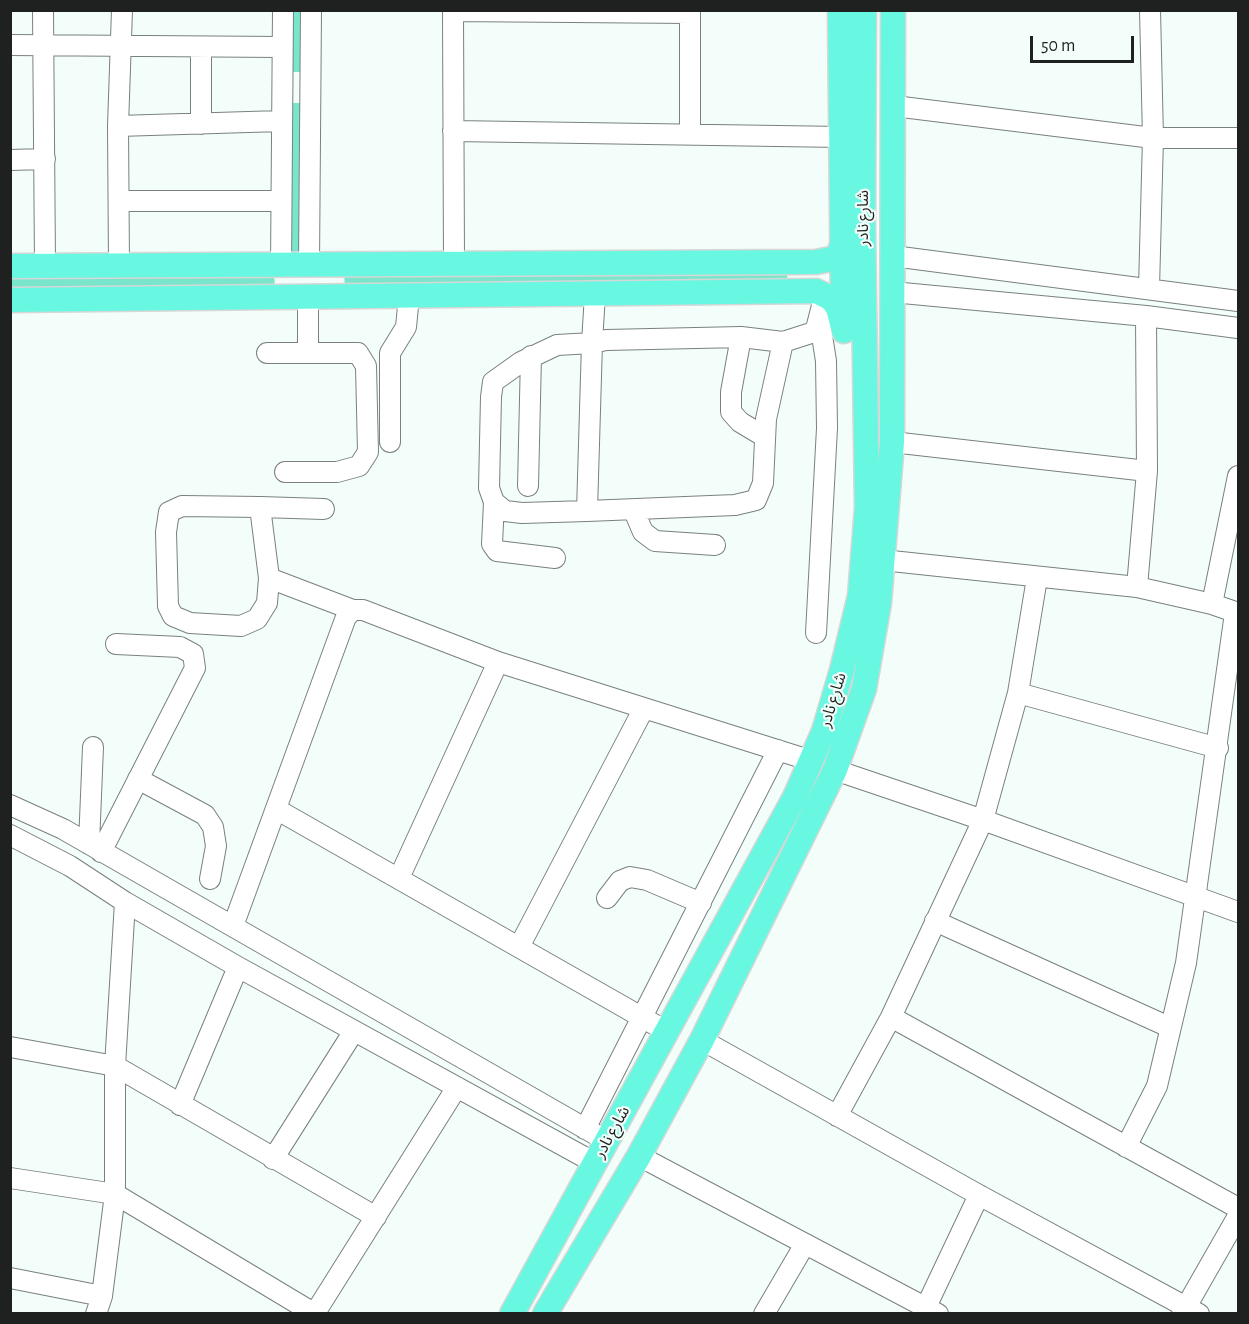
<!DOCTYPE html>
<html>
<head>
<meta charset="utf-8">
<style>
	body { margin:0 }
	#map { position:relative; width:1249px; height:1324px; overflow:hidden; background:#f3fdfa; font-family:"Alegreya Sans",sans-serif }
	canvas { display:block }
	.frame { position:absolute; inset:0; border:12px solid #1e2120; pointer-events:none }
	.scale { position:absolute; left:1030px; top:36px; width:104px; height:27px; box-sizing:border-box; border:3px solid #1e2120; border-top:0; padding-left:8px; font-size:18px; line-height:21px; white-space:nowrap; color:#1e2120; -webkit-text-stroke:4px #f3fdfa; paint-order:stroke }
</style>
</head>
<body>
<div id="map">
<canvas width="1249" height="1324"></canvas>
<div class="frame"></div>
<div class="scale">50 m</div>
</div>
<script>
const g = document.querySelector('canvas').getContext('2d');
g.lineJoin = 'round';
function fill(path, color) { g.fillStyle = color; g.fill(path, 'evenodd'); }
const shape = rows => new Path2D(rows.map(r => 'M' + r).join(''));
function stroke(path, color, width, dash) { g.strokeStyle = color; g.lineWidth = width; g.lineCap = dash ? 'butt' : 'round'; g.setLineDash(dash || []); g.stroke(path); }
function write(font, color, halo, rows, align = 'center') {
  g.font = font + ' "Alegreya Sans","Noto Sans Arabic",sans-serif'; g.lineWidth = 4.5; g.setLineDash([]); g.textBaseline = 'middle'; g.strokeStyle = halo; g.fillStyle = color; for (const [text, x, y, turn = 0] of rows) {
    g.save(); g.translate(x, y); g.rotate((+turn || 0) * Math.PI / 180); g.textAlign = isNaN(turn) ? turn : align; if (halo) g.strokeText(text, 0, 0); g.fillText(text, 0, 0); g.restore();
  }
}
fill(shape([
	[292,11,304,11,304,72,292,72],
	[289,103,304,103,303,253,289,254],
	[344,273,787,273,788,288,345,288],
	[11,274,274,274,275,288,11,288]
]), '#79e6cc');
const minor = shape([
	[43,10,45,265],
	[453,10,454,263],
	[453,11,690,13],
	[10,45,281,47],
	[201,48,201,124],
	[894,106,1153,138,1238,138],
	[118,126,281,121],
	[453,131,842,137],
	[690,134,690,10],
	[10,160,45,159],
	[119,201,281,201],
	[893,256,1238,301],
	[119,265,118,126,122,10],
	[309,265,311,10],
	[281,266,283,10],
	[1149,288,1153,138,1150,10],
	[892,292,1146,316,1238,328],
	[741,337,731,392,731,412,740,422,765,437],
	[783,342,766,419,763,483,756,500,735,505,587,511,592,343,606,340,741,337,783,342,811,333,816,329,825,294],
	[267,353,358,353,366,366,368,452,359,466,337,472,285,472],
	[308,353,308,297],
	[390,442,390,353,406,327,409,296],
	[892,442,1147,471],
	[528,486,531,356],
	[494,502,492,544,497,551,555,558],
	[260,507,269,578,267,603,257,619,241,626,190,623,173,616,168,606,166,532,169,512,182,506,260,507,324,509],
	[587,511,522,513,505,511,494,502,489,488,491,397,493,382,521,362,557,345,592,343,595,294],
	[634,511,643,532,655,541,715,545],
	[882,560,1137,587,1212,604,1238,613],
	[269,578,353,610,363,610,498,662,812,761],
	[1137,587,1147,471,1146,316],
	[1212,604,1238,476],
	[816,633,827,428,826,361,820,323],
	[1018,693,1218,748],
	[835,770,983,820,1238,912],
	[138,779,205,815,213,827,216,846,210,879],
	[10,805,63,829,607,1141],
	[276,809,666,1031],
	[10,835,70,866,125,902,238,967,595,1163],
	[89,844,93,747],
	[101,852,195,668,193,654,180,647,116,644],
	[399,878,498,662],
	[607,898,620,881,630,877,647,880,701,903],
	[935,921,1169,1027],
	[233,926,346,617,353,610],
	[519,947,644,708],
	[891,1017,1238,1208],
	[702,1040,979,1195,1199,1314],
	[10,1047,115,1066,376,1217],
	[180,1105,238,967],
	[837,1116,891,1017,983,820,1018,693,1037,578],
	[585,1129,778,750],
	[1126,1147,1157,1086,1186,963,1235,613],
	[639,1156,938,1314],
	[273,1159,354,1031],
	[10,1178,115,1194,315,1314],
	[10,1278,102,1296],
	[926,1307,979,1195],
	[315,1313,457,1087],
	[96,1314,102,1296,115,1194,115,1066,125,902],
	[764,1314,805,1244],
	[1182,1314,1238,1216]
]);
const major = shape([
	[840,10,843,317],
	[10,266,816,262,836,258,839,254,843,241],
	[10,300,816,291,832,299,838,308,844,331],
	[512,1314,795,797,824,731,842,670,860,596,867,508,863,226,864,10],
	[545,1314,639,1156,702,1040,835,770,864,689,879,603,892,442,893,10]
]);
stroke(minor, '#79817f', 22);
stroke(major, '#d6d7d7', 27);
stroke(minor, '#fff', 20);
stroke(major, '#68f7e1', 24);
write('16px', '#1e2120', '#f3fdfa', [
	["شارع نادر",863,218,-90],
	["شارع نادر",833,700,-73],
	["شارع نادر",612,1132,-61]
]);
</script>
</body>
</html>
